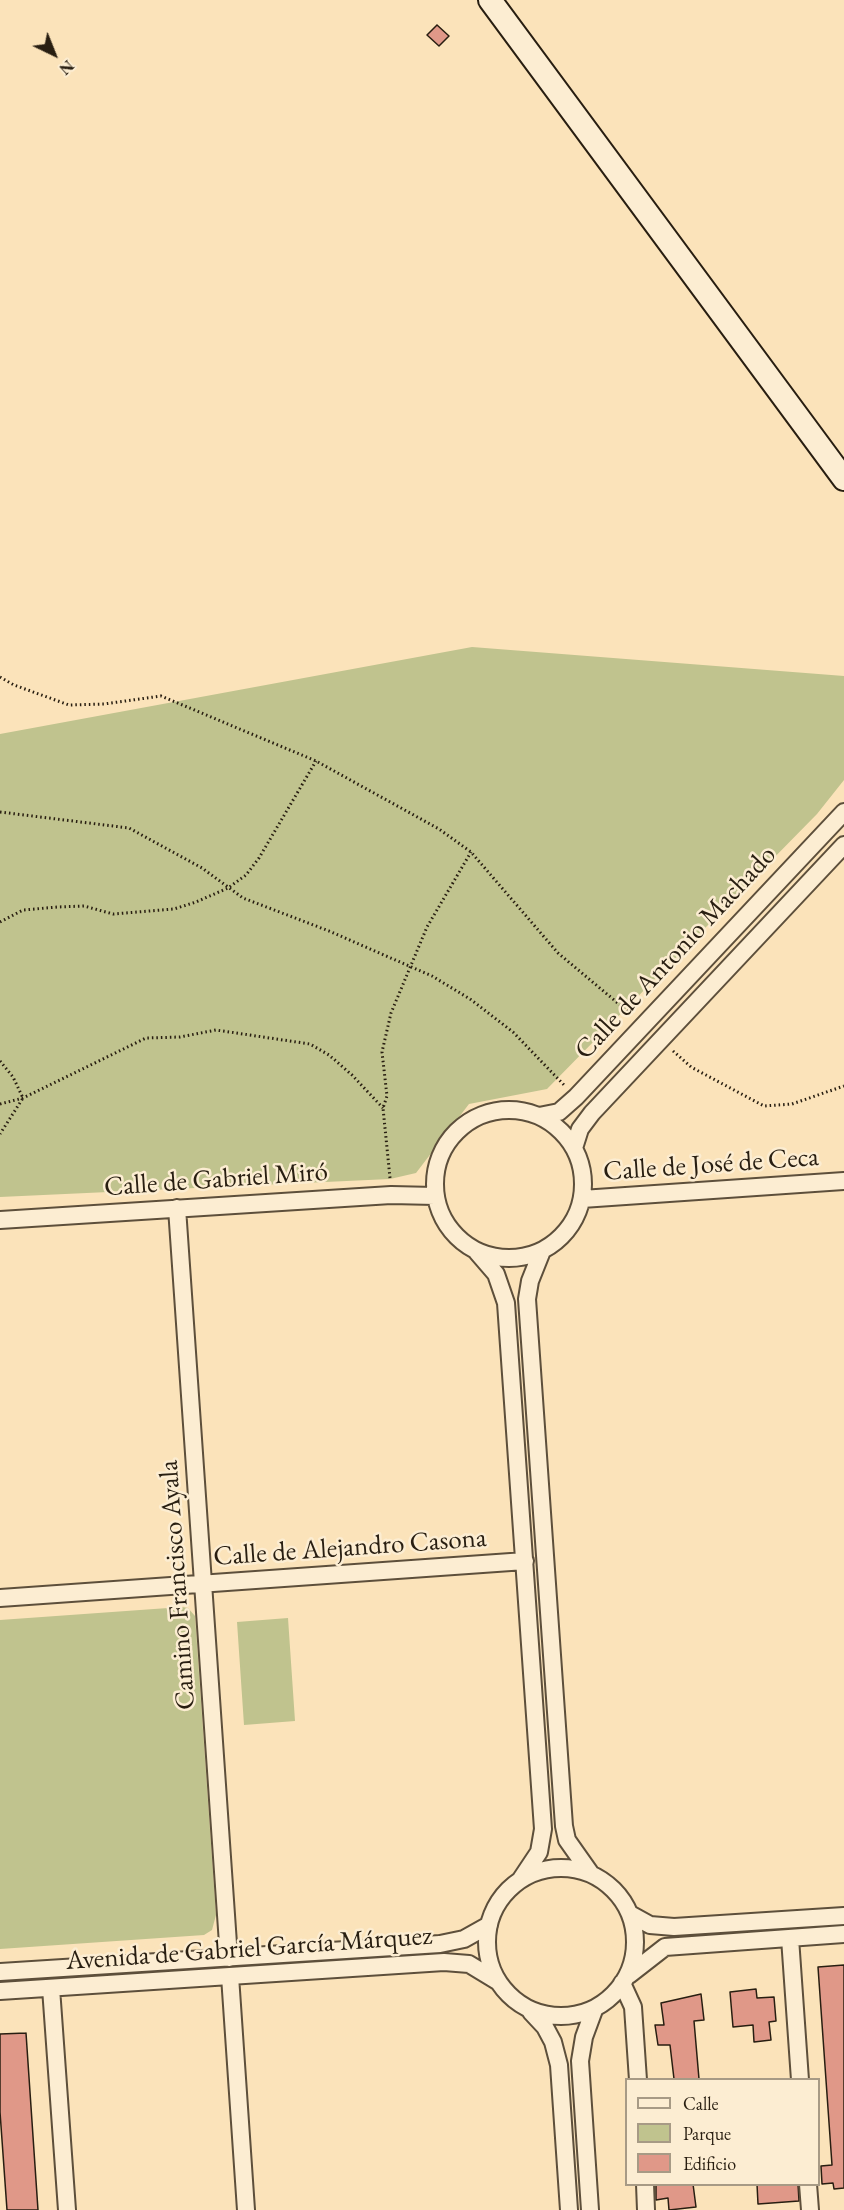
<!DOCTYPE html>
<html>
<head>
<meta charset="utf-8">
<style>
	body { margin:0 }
	#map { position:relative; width:844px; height:2210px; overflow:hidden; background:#fbe3ba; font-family:"EB Garamond",serif }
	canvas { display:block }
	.legend { position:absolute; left:625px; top:2078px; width:195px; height:108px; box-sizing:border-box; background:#fcedd2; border:2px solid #a79a85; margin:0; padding:8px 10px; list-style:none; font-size:18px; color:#281e11 }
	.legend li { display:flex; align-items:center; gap:12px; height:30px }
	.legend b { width:30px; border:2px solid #a79a85 }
	.north { position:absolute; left:24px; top:24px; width:60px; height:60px; -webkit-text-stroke:4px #fcedd2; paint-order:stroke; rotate:137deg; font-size:16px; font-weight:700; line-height:24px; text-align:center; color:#281e11 }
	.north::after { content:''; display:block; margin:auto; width:21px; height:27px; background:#281e11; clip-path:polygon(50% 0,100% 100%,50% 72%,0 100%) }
</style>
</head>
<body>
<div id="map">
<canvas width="844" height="2210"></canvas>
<ul class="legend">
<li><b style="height:8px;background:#fcedd2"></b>Calle</li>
<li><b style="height:16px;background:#c0c38e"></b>Parque</li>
<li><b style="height:16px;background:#e09888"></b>Edificio</li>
</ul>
<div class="north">N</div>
</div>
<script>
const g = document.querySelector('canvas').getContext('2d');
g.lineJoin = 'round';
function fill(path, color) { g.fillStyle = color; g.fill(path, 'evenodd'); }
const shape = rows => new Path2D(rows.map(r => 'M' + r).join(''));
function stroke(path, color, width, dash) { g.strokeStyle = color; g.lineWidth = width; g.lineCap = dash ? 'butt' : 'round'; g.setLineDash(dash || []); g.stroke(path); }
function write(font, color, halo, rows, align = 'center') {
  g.font = font + ' "EB Garamond",serif'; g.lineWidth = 5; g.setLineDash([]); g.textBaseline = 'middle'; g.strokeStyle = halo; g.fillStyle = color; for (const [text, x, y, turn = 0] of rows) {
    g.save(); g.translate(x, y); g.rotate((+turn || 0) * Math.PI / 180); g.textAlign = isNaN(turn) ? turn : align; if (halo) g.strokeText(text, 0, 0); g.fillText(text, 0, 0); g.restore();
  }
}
fill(shape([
	[472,647,844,676,844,780,817,814,547,1089,469,1104,416,1173,390,1179,0,1197,0,734],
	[182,1607,188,1608,195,1616,216,1915,212,1930,204,1935,0,1949,0,1620],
	[288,1618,295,1721,244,1725,237,1622]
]), '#c0c38e');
const building = shape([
	[437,25,449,36,439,46,427,35,437,25],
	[844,1965,844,2188,834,2189,833,2183,822,2184,821,2166,832,2165,818,1967,844,1965],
	[756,1989,757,1998,774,1997,776,2021,769,2022,771,2040,754,2042,753,2025,733,2027,730,1992,756,1989],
	[701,1994,704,2020,694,2021,699,2079,674,2079,670,2045,658,2045,655,2025,664,2025,661,2003,701,1994],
	[26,2033,38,2210,7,2210,0,2112,0,2034,26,2033],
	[656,2184,693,2184,696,2207,669,2210,668,2198,656,2200,656,2184],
	[757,2184,798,2184,799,2201,758,2204,757,2184]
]);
fill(building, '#e09888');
stroke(building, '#281e11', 1.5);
const street = shape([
	'435 1184a74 74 0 1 1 148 0a74 74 0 1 1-148 0Z',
	[539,1116,559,1112,576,1097,844,812],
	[574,1148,580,1129,592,1113,844,845],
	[582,1199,844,1181],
	[177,1208,229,1958],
	[0,1220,391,1195,435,1196],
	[542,1251,530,1281,527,1299,564,1826,567,1840,591,1874],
	[477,1252,496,1274,506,1303,543,1829,539,1852,521,1879],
	[0,1598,525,1561],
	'487 1942a74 74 0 1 1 148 0a74 74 0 1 1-148 0Z',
	[630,1914,650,1925,674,1927,844,1916],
	[790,1938,800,2080],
	[0,1972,440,1944,464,1939,489,1925],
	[629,1975,665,1947,844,1934],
	[230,1976,246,2210],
	[622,1983,633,2007,638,2080],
	[51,1988,67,2210],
	[0,1991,444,1962,469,1964,497,1981],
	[531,2012,545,2027,553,2042,559,2065,569,2210],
	[645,2184,646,2210],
	[808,2184,810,2210],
	[590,2210,580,2061,584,2037,594,2010]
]);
const secondary = shape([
	[490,0,844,479]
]);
stroke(street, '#5d4f3b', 20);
stroke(secondary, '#281e11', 26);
stroke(shape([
	[0,677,14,685,69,705,104,704,161,696,316,761,439,829,471,852,558,953,632,1015],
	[0,812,129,828,202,868,243,898,329,931,432,976,470,999,513,1032,565,1086],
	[0,922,23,910,58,907,84,906,113,914,174,909,196,902,228,888,246,875,259,858,316,761],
	[673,1051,691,1067,764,1106,792,1104,844,1086],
	[0,1061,13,1077,23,1098,0,1134],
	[0,1104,23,1098,146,1038,180,1037,216,1030,310,1044,329,1055,352,1075,383,1108],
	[390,1178,383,1108,387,1096,382,1052,391,1013,427,927,471,852]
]), '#281e11', 3, [1.5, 3]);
stroke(street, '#fcedd2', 16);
stroke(secondary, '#fcedd2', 22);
write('27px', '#281e11', '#fcedd2', [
	["Calle de Antonio Machado",676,953,-47],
	["Calle de José de Ceca",711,1165,-4],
	["Calle de Gabriel Miró",216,1180,-4],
	["Calle de Alejandro Casona",350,1548,-4],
	["Camino Francisco Ayala",178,1585,-94],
	["Avenida de Gabriel García Márquez",249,1949,-4]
]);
</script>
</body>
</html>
